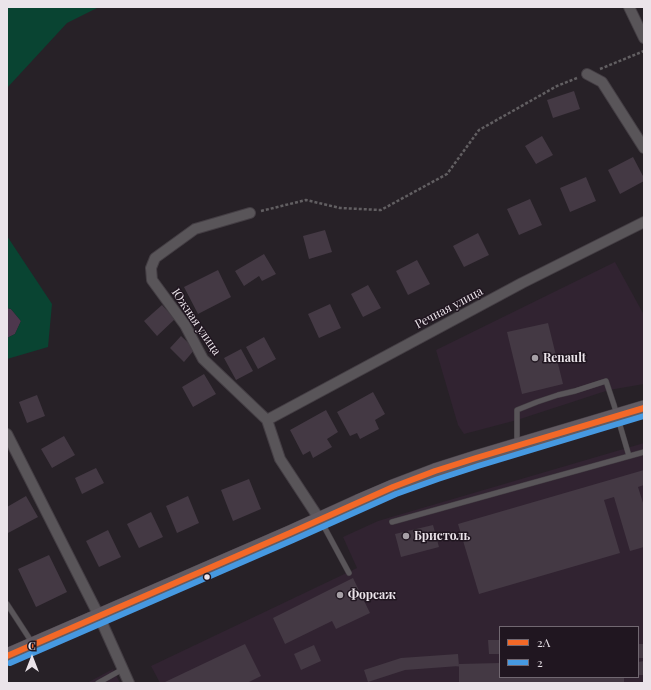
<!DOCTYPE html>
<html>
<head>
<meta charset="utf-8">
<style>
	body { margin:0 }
	#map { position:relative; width:651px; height:690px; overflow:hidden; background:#272127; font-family:"Playfair Display",serif }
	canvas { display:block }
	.frame { position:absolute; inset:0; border:8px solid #ebe4ea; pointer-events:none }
	.legend { position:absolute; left:499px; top:626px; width:140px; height:52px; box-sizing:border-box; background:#201620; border:1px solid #716871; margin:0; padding:5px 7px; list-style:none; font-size:12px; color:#ebe4ea }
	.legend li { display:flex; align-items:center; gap:8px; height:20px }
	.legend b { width:20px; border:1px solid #716871 }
	.north { position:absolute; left:12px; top:638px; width:40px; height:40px; -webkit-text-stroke:3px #201620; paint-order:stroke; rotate:0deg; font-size:11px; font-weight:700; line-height:16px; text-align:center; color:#ebe4ea }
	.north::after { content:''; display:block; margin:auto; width:14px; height:18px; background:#ebe4ea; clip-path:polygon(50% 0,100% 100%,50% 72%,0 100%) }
</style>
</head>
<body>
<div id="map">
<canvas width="651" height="690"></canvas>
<div class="frame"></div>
<ul class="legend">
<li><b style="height:5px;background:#f36827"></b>2А</li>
<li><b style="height:5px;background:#4699e1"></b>2</li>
</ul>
<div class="north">С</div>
</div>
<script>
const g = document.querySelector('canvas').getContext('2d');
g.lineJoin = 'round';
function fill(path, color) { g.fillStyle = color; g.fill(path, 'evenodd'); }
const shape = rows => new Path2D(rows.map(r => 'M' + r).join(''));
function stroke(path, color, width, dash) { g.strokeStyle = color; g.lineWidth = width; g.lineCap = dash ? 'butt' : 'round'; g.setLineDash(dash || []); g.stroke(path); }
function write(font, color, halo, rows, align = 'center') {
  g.font = font + ' "Playfair Display",serif'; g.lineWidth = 3; g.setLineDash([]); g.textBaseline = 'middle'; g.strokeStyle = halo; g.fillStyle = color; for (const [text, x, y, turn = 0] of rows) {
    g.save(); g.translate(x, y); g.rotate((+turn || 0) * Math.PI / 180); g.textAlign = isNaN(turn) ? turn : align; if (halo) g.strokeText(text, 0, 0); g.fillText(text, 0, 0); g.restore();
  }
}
fill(shape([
	[615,262,644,315,644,384,609,390,517,420,464,434,458,425,436,350],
	[644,443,644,683,160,683,151,666,357,568,343,537,378,521],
	[500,627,638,627,638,677,500,677],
	[113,669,120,683,87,683]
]), '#312331');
fill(shape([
	[7,308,11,309,21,321,15,334,7,338]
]), '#4d374d');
fill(shape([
	[7,7,99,7,67,23,7,88],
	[7,236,52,304,48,347,7,359,7,338,15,334,21,321,11,309,7,308]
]), '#094432');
fill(shape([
	[574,91,580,109,553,118,547,100],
	[542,136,553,155,536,164,525,146],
	[633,157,644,178,644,181,620,194,608,170],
	[586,177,596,201,570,212,560,188],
	[530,199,542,225,519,235,507,209],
	[325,230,332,252,309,259,303,236],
	[478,233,489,255,464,267,453,246],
	[264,254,276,274,262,281,259,276,244,286,235,271],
	[417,260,430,284,408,295,396,271],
	[218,270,231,297,198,314,184,287],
	[368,285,381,308,363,317,351,294],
	[330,304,341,328,319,338,308,314],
	[162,305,175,319,157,336,144,321],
	[548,323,563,384,522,394,507,332],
	[181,336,195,349,184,362,170,348],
	[264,337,276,359,258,369,246,347],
	[241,349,253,371,236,380,224,358],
	[204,374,216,394,193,407,182,387],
	[373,392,385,414,375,420,379,429,360,439,357,433,350,436,337,412],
	[37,395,45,416,27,423,19,402],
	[326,410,338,432,327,439,332,447,313,458,310,451,303,455,290,430],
	[64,436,75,455,52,468,41,449],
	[96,468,104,483,82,494,75,478],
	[644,470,644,485,638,487,644,506,644,547,630,551,614,497,604,500,620,553,479,594,458,524],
	[249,479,261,509,233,521,221,490],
	[26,496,38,517,8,533,7,532,7,507],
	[188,496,199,523,177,533,166,506],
	[151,512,163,537,139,548,127,524],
	[433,525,439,547,401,557,395,534],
	[108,530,121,557,99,567,86,541],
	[49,555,67,592,36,607,18,569],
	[353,578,370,613,336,629,332,621,285,644,273,618],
	[488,640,500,640,500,654,489,654],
	[245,644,261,676,247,683,165,683,165,682],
	[638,644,644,644,644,658,638,658],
	[314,645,321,661,301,670,294,654],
	[458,654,459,666,405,670,368,682,364,670,401,658],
	[644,661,644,675,638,675,638,662],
	[500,663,500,677,624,677,624,683,459,683,459,664]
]), '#443944');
const lane = shape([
	[517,445,517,410,537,402,558,395,575,391,606,381,614,405,629,456],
	[321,521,349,573],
	[392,522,644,452],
	[7,604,33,644],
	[98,683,123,669]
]);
const street = shape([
	[629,7,644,38],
	[587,74,602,82,644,148],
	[250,213,195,229,155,258,151,268,152,280,185,325,203,359,267,420,280,459,320,520],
	[267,420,522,283,644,222],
	[7,434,99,616,129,683]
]);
const secondary = shape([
	[7,656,290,533,358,502,393,487,435,471,476,458,644,408]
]);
stroke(lane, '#443e44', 6);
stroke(street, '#443e44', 12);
stroke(secondary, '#443e44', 16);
stroke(shape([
	[600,69,644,51],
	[261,211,306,200,340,208,381,210,447,174,479,130,557,86,577,78]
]), '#625f62', 2.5, [3, 2]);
stroke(lane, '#595559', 5);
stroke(street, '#595559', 10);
stroke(secondary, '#625b62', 15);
stroke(shape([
	[7,656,290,533,393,487,435,471,476,458,644,408]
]), '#f36827', 6);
stroke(shape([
	[10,663,293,540,396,494,438,479,478,466,644,416]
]), '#4699e1', 6);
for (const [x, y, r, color] of [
	[535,358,4,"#a6a0a6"],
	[406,536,4,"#a6a0a6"],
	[207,577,3.5,"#ebe4ea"],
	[340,595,4,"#a6a0a6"]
]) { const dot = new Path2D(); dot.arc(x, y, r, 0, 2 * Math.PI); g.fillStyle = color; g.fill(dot); stroke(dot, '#201620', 1.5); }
write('12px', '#ebe4ea', '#201620', [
	["Речная улица",449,308,-28],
	["Южная улица",196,322,56]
]);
write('bold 12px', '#ebe4ea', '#201620', [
	["Renault",543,358],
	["Бристоль",414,536],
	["Форсаж",348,595]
], 'left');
</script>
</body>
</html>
